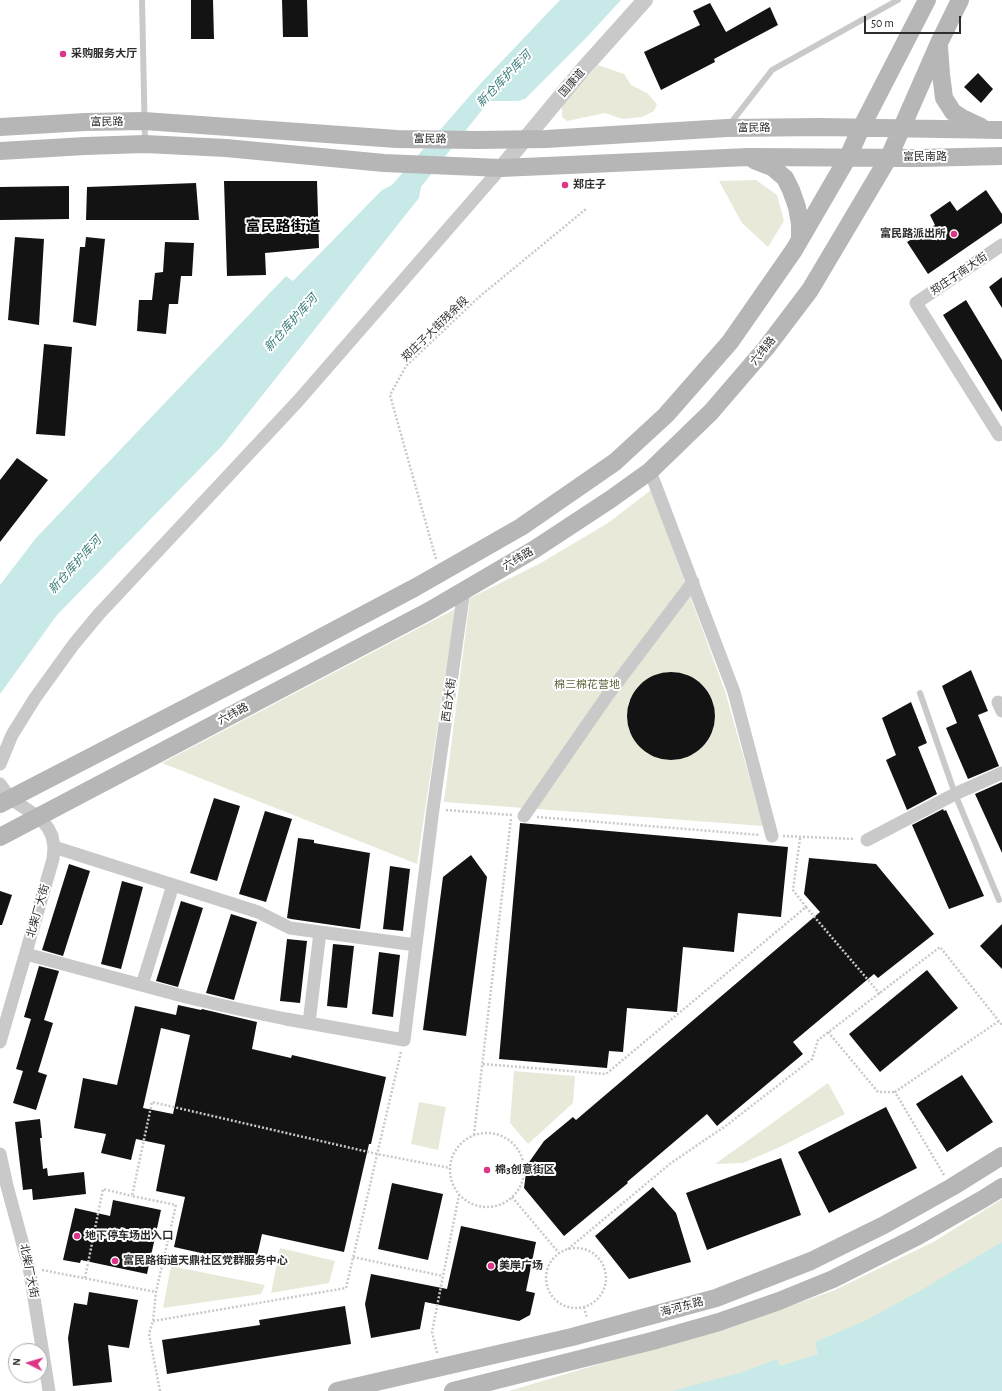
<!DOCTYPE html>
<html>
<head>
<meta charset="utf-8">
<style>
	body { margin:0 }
	#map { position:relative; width:1002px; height:1391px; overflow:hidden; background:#fff; font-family:"Alegreya Sans",sans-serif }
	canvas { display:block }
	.north { position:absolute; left:8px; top:1343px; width:40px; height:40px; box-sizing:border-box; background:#fff; border:1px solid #ababab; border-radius:50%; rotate:275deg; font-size:11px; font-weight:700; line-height:16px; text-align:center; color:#2c2c2c }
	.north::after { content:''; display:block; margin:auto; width:14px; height:18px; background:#dc3588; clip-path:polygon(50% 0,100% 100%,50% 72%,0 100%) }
	.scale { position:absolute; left:864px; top:16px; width:97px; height:18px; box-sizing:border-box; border:2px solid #2c2c2c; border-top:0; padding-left:5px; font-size:12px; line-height:14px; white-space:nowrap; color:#2c2c2c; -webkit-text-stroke:3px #fff; paint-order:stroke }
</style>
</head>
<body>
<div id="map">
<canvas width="1002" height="1391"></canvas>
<div class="north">N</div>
<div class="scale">50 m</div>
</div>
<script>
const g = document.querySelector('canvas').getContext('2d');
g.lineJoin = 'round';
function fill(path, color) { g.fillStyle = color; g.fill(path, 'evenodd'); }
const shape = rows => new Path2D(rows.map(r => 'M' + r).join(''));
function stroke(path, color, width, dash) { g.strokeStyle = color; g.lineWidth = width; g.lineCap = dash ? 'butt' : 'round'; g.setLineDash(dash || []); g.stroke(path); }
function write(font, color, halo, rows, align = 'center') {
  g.font = font + ' "Alegreya Sans","Noto Sans SC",sans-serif'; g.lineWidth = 4; g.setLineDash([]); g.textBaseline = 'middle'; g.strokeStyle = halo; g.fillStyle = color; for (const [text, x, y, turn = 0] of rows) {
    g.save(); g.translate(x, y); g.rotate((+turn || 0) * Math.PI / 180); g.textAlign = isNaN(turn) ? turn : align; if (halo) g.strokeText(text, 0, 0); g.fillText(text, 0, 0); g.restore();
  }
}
fill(shape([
	[598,65,624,74,631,85,647,93,657,104,654,111,642,117,622,119,605,113,567,121,562,117,562,107,568,98],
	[756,180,777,195,784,221,768,247,742,223,719,181],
	[651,490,725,691,763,826,444,802,470,598,539,564,608,523],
	[455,609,417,864,162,763],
	[514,1071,575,1076,573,1103,528,1144,510,1123],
	[828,1083,845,1114,782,1146,743,1163,715,1164],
	[419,1102,446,1107,438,1150,411,1144],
	[1002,1199,1002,1391,509,1391,629,1355,729,1328,835,1290,935,1241],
	[280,1248,335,1261,329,1283,271,1293],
	[171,1266,265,1285,261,1294,163,1308]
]), '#e9e9da');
fill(shape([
	[560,0,621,0,587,37,525,99,518,101,489,101,421,187,419,198,222,446,57,615,0,694,0,585,36,538,286,276,293,281,382,190,392,185,481,83],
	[1002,1242,1002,1391,672,1391,743,1372,777,1359,780,1366,818,1354,815,1342,865,1321,923,1289]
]), '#c7e9e8');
fill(shape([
	[191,0,213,0,214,39,191,39],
	[282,0,307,0,308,37,283,37],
	[710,3,726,32,770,7,778,25,714,59,715,62,661,90,644,52,700,25,693,11],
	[978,73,993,89,981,103,964,87],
	[224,181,317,181,319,248,265,253,266,275,227,276],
	[196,183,199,220,86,220,87,187],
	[69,186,69,219,0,220,0,187],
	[986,190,1002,214,1002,223,928,274,907,242,935,225,930,215,950,201,957,211],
	[15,237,44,239,39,325,8,320],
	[86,237,105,239,96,326,73,322,80,247,85,247],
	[165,242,194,243,192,276,181,276,178,304,169,304,166,334,137,331,139,300,152,300,155,273,163,272],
	[1002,277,1002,308,989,287],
	[966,300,1002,360,1002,412,943,315],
	[44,344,72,347,65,436,36,434],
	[17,458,48,480,0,542,0,480],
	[971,670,988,711,978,715,999,766,968,779,946,728,957,723,942,686],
	'627 716a44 44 0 1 1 88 0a44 44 0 1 1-88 0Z',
	[911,702,927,743,918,747,937,794,907,810,886,760,896,755,882,718],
	[1002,782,1002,853,975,794],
	[214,798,240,806,217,881,190,873],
	[943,809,944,811,946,810,984,896,949,909,912,825],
	[265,811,292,819,266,902,239,894],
	[520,823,788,847,781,917,738,913,734,952,683,947,677,1012,627,1008,623,1052,609,1051,607,1068,499,1059],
	[298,838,314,840,314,843,370,853,360,929,291,919,287,918],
	[471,855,487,877,466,1036,423,1030,443,877],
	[809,858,876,864,934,934,878,978,874,974,793,1042,803,1054,717,1126,707,1114,627,1182,628,1183,564,1236,524,1188,527,1165,544,1141,573,1117,576,1120,820,912,804,894],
	[69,864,90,871,63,956,42,950],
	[390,866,410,869,403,931,383,929],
	[122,881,143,887,121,969,101,964],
	[0,891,12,895,2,925,0,925],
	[181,901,203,908,178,987,156,981],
	[231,914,257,922,234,1000,206,993],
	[1002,924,1002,969,980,946],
	[287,939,307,941,300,1003,280,1001],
	[333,944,354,946,347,1008,327,1006],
	[379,952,400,955,393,1017,372,1014],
	[39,966,59,971,44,1020,53,1023,38,1072,47,1075,36,1110,13,1103,23,1071,16,1069,31,1019,24,1017],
	[927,970,958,1008,880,1072,849,1034],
	[178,1005,201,1010,202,1009,257,1022,252,1049,291,1058,292,1055,386,1077,371,1144,369,1144,344,1252,262,1234,255,1265,174,1247,185,1197,156,1191,165,1145,136,1139,131,1160,101,1153,106,1134,74,1128,83,1078,117,1085,135,1006,176,1015],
	[161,1028,190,1035,173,1114,143,1108],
	[962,1075,993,1122,947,1152,916,1104],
	[886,1107,917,1168,829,1213,798,1152],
	[40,1119,42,1138,40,1138,43,1169,47,1168,48,1176,84,1172,86,1194,33,1200,32,1189,23,1190,15,1122],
	[781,1158,801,1215,707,1250,686,1193],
	[392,1183,443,1194,428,1260,378,1249],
	[653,1187,676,1213,691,1262,629,1279,595,1236],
	[113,1200,161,1210,147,1274,81,1260,80,1263,63,1260,75,1208,110,1216],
	[461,1226,536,1242,526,1291,535,1293,530,1315,519,1321,425,1302,420,1329,371,1338,365,1304,371,1274,447,1289],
	[89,1292,138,1300,129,1348,108,1345,112,1382,73,1386,68,1338,74,1303,87,1305],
	[345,1306,351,1344,167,1374,162,1340,260,1325,259,1320]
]), '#131313');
stroke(shape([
	[436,559,390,395,406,366,479,297,586,209],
	[446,810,512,815],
	[537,817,760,835],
	[783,836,855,839],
	[800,838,793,890,806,907],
	[828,1032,878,1092,895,1092],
	[483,1064,606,1074,806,907,880,994],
	'450 1170a37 37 0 1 1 74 0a37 37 0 1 1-74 0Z',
	[474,1135,511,818],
	[944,1175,895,1092,999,1021],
	[512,1197,559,1253],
	'546 1278a30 30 0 1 1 60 0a30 30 0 1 1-60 0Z',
	[568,1249,671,1163,727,1125,812,1059,818,1040,940,947,1002,1025],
	[353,1257,443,1276],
	[42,1270,156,1292],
	[85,1278,103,1189,132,1196],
	[584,1307,587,1318],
	[153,1321,346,1288,401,1052],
	[437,1353,432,1332,459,1195],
	[160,1391,149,1334,153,1321,156,1292,176,1205,132,1196,152,1102,377,1154,450,1168]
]), '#c9c9c9', 2.5, [2, 2]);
stroke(shape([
	[142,0,145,142],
	[730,124,772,70,898,0],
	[920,693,955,794,999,900]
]), '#c9c9c9', 6);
stroke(shape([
	[1002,245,916,303,999,435,1002,433],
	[650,471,734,692,772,836],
	[998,702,1002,711],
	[0,764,12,735,35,698,74,644,99,614,298,401,501,168],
	[0,784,10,798,41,819,48,828,52,836,54,847,53,859,0,1042],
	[524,816,607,696,693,582],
	[867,840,955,794,1002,773],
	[54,847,258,912,290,928,416,945],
	[26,954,186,997,238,1009,286,1019,404,1040,433,809,464,590],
	[142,985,173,885],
	[309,1023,320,932],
	[0,1154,7,1186,29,1267,49,1391]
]), '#c9c9c9', 13);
stroke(shape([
	[501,168,584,68,645,0]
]), '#c9c9c9', 16);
stroke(shape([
	[939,47,941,74,944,98,953,112,964,119,981,127],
	[0,127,85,122,144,121,397,139,477,140,546,139,727,128,821,127,1002,130],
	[0,151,85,146,145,144,226,148,384,163,501,168,748,157,920,158,1002,156],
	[754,160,772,167,785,178,791,190,797,207,800,224,800,240],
	[0,804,288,655,416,587,521,527,615,462,666,415,730,342,794,250,848,157,861,128,927,0],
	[0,837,429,611,535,549,611,499,650,471,711,412,766,348,810,290,889,157,939,43,960,0],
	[337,1391,572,1337,716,1298,811,1261,884,1225,952,1187,1002,1156],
	[453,1391,652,1341,719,1322,779,1301,833,1279,918,1236,983,1199,1002,1187]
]), '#b6b6b6', 18);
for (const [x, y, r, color] of [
	[63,54,4,"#dc3588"],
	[565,185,4,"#dc3588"],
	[954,234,4,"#dc3588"],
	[487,1170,4,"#dc3588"],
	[77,1236,4,"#dc3588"],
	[115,1261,4,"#dc3588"],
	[491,1266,4,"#dc3588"]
]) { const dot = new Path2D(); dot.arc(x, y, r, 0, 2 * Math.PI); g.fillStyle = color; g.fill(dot); stroke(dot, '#fff', 1.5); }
write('bold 11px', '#2c2c2c', '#fff', [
	["采购服务大厅",71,54],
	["郑庄子",573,185],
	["富民路派出所",946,234,"right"],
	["棉3创意街区",495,1170],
	["地下停车场出入口",85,1236],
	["富民路街道天鼎社区党群服务中心",123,1261],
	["美岸广场",499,1266]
], 'left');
write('11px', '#2c2c2c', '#fff', [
	["国康道",572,83,-49],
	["富民路",107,122,-1],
	["富民路",754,128,-1],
	["富民路",430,139,1],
	["富民南路",925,157],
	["郑庄子南大街",959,274,-34],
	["郑庄子大街残余段",435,329,-44],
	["六纬路",763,351,-51],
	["六纬路",518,559,-30],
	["西台大街",449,700,-82],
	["六纬路",233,714,-28],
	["北柴厂大街",38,911,-74],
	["北柴厂大街",29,1271,79],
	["海河东路",682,1307,-15]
]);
write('11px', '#61653c', '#fff', [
	["棉三棉花营地",587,685]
]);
write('italic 12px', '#3a7e7b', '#fff', [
	["新仓库护库河",504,79,-46],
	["新仓库护库河",291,323,-48],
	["新仓库护库河",75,565,-48]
]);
write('bold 15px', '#000', '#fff', [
	["富民路街道",283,226]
]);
</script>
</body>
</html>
